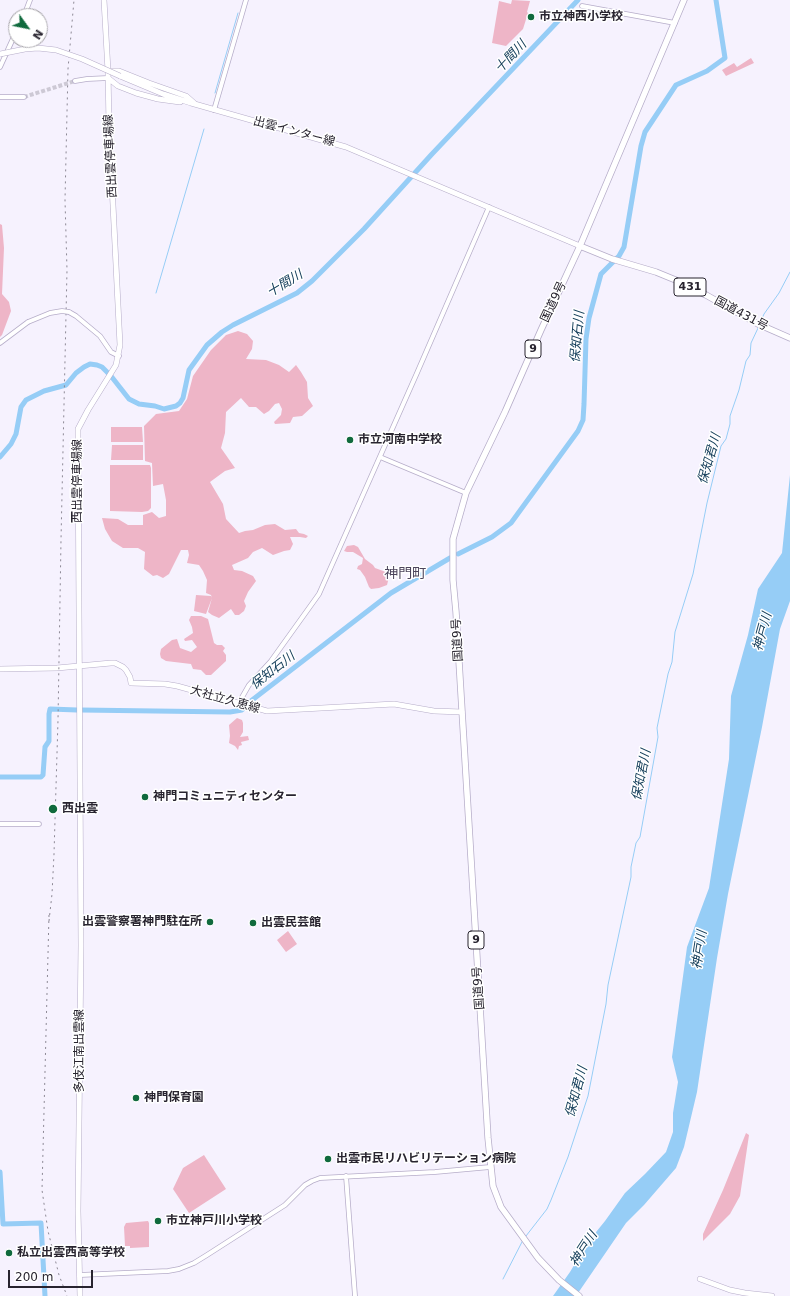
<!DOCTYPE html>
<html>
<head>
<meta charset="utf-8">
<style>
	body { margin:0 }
	#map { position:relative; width:790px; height:1296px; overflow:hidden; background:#f6f2fe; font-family:"DejaVu Sans",sans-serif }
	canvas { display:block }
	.north { position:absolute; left:8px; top:8px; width:40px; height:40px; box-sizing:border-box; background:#fff; border:1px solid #a9a7ac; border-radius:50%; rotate:123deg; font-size:11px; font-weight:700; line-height:16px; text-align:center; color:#28242f }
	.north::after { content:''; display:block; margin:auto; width:14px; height:18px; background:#106a3d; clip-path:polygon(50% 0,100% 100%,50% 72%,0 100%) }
	.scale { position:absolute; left:8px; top:1270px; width:85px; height:18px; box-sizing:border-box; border:2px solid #28242f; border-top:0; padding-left:5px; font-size:12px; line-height:14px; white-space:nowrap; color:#28242f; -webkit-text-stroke:3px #fff; paint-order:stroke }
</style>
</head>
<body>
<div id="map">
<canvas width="790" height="1296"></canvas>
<div class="north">N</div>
<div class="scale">200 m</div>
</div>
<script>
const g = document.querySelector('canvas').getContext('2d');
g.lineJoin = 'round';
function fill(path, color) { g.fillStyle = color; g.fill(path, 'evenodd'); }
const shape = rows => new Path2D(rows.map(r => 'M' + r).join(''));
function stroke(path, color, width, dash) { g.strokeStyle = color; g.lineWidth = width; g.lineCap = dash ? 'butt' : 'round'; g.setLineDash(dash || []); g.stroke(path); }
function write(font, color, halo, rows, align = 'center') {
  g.font = font + ' "DejaVu Sans","Noto Sans JP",sans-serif'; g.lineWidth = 3; g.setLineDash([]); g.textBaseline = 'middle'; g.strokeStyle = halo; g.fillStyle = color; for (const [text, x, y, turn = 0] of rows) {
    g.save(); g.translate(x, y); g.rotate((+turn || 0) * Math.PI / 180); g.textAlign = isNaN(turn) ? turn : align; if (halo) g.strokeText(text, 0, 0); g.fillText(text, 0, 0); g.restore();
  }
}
fill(shape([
	[512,0,530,1,527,12,528,13,523,29,506,46,492,43,499,1,511,4],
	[751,58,754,63,726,76,722,70,734,63,737,67],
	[0,224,2,225,4,248,2,294,9,302,11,311,2,335,0,337],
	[238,331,247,334,253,341,252,349,246,359,266,360,279,365,289,372,296,365,301,372,307,382,308,398,313,406,302,416,293,417,290,423,275,424,274,422,281,415,282,409,279,403,275,404,269,411,264,414,256,407,249,407,241,398,226,412,225,433,221,448,235,468,225,471,210,482,223,504,226,519,239,533,245,531,253,530,265,525,275,524,285,530,296,529,299,533,304,534,308,536,306,538,300,537,290,537,293,544,290,550,284,551,273,555,262,548,253,552,248,558,232,565,234,570,242,571,253,576,256,581,248,592,244,601,246,606,244,611,239,615,235,615,231,609,219,618,212,615,208,612,212,598,211,595,206,593,207,580,203,571,199,565,187,563,189,555,188,550,181,550,169,574,163,578,157,575,153,576,144,569,145,552,138,548,123,548,112,541,105,529,102,518,118,519,128,525,143,525,143,515,152,512,159,518,166,516,166,500,163,484,153,486,152,463,145,461,144,426,156,414,179,411,187,399,193,376,211,350,226,335],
	[111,427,142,427,143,442,111,442],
	[112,445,143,445,143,460,111,460],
	[110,465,150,465,151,468,151,508,148,511,142,512,110,511],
	[354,545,358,547,365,559,373,565,375,568,386,572,389,577,387,585,379,588,371,589,369,587,365,577,360,570,357,569,358,566,362,564,363,558,353,552,347,552,344,551,347,546],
	[196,595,211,596,212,598,206,614,194,611],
	[191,616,201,616,208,619,214,643,217,645,222,645,225,648,223,651,226,655,226,661,211,675,206,675,201,670,193,669,191,664,166,661,161,658,160,654,161,649,172,640,177,639,180,648,191,652,197,647,192,640,185,641,184,639,193,633,192,627,189,620],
	[237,718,242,720,243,723,243,732,240,737,248,736,249,740,241,742,242,745,239,746,238,750,235,746,229,743,230,736,229,725],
	[288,931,297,944,286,952,277,940],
	[746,1133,749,1135,740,1196,730,1214,703,1241,703,1234,723,1190],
	[204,1155,226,1189,189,1213,173,1189,183,1168],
	[148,1221,149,1223,149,1247,130,1248,130,1246,125,1246,124,1227,126,1223]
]), '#eeb5c7');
fill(shape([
	[790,475,790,601,780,629,762,727,728,894,717,958,697,1092,684,1147,676,1168,644,1205,626,1223,576,1296,553,1296,570,1272,588,1242,605,1221,625,1193,645,1174,666,1152,673,1132,673,1113,678,1082,672,1057,687,947,709,888,729,759,731,696,748,635,758,589,782,553]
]), '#96cdf6');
stroke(shape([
	[215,93,238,13],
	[156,293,204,129],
	[760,323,764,314,779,293,790,272],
	[526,1236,547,1209,551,1200,568,1157,588,1096,606,1004,608,985,631,877,631,867,636,843,640,837,658,737,657,728,668,674,672,662,675,632,693,574,707,503,721,446,726,439,730,424,730,416,739,390,746,361,750,355,751,343,759,326],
	[503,1279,523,1240]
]), '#96cdf6', 1);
stroke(shape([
	[0,457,11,444,16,434,21,407,26,400,44,391,66,385,76,373,84,367,90,364,97,365,102,367,111,376,129,399,139,404,155,406,164,409,176,406,180,403,183,398,189,370,207,345,222,332,233,325,297,293,312,281,364,229,432,154,578,0],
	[458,554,492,537,511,523,578,431,583,420,584,404,586,339,589,318,601,274,619,256,624,247,641,146,645,132,676,85,707,71,725,58,716,0],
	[81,710,230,712,242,710,247,704,391,593,450,558],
	[0,777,41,777,43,775,45,747,49,741,49,714,50,709,77,710],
	[0,1172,3,1224,41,1223,45,1296]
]), '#96cdf6', 5);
stroke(shape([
	[24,97,75,81]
]), '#cdc9d5', 4, [4, 2]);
const tertiary = shape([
	[582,6,675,23],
	[24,16,30,0],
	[0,67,16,32],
	[75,81,87,79,108,78],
	[0,97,24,97],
	[214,110,246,0],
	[69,312,76,316,100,336,111,352,119,356],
	[0,343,28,322],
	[380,457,466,493],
	[240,704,241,699,249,685,271,661,319,594,417,373,489,207],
	[0,824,39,824],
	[346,1176,355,1296],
	[80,1275,168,1271,179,1269,194,1263,207,1255,285,1205,305,1185,312,1181,320,1178,435,1172,490,1167]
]);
const secondary = shape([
	[108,71,119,71,149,83,186,96,194,103],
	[120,76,163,94,191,103,346,147,580,246],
	[108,78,118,86,136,93,158,99,180,102],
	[0,669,57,668,111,663,115,663,123,667,126,670,130,677,131,683,165,684,177,686,267,711,394,704,434,711,462,712],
	[700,1279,730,1290,745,1293,772,1296],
	[80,1296,78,1211,81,945,78,442,78,429,88,410,116,365,120,345,109,125,108,71,104,0]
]);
const trunk = shape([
	[580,246,612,259,656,272,678,281,706,295,758,324,790,338],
	[579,1296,559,1280,538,1258,501,1207,493,1186,488,1138,456,612,453,580,453,539,466,493,505,412,541,330,580,246,684,0]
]);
stroke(tertiary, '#b6adc9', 5.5);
stroke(secondary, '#b6adc9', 6);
stroke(trunk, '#b6adc9', 7);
stroke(tertiary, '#fff', 4);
stroke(secondary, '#fff', 5);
stroke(trunk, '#fff', 5.5);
stroke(shape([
	[49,915,42,1190,48,1231,59,1275,67,1296],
	[49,921,52,894,54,854,58,720,61,540,67,270,65,200,68,69,74,0]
]), '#8c8894', 1, [2, 4]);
const tertiaryBridge = shape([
	[28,322,50,313,62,311,69,312]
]);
const secondaryBridge = shape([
	[0,54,25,49,38,48,56,50,82,59,120,76]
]);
stroke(tertiaryBridge, '#b6adc9', 5.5, []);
stroke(secondaryBridge, '#b6adc9', 6, []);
stroke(tertiaryBridge, '#fff', 4);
stroke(secondaryBridge, '#fff', 5);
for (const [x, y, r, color] of [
	[531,17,4,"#106a3d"],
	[350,440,4,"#106a3d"],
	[145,797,4,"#106a3d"],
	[53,809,5,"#106a3d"],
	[210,922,4,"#106a3d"],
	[253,923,4,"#106a3d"],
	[136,1098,4,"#106a3d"],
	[328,1159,4,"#106a3d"],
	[158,1221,4,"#106a3d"],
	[9,1253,4,"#106a3d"]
]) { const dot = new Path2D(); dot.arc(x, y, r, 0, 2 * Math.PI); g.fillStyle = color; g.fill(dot); stroke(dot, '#fff', 1.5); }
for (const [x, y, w] of [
	[690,287,32],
	[533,349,16],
	[476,940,16]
]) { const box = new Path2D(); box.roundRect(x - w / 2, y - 9, w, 18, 3); g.fillStyle = '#fff'; g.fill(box); stroke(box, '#28242f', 1); }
write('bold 11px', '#28242f', null, [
	["431",690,287],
	["9",533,349],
	["9",476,940]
]);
write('bold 12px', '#28242f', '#fff', [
	["市立神西小学校",539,17],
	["市立河南中学校",358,440],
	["神門コミュニティセンター",153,797],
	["西出雲",62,809],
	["出雲警察署神門駐在所",202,922,"right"],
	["出雲民芸館",261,923],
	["神門保育園",144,1098],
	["出雲市民リハビリテーション病院",336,1159],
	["市立神戸川小学校",166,1221],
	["私立出雲西高等学校",17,1253]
], 'left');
write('12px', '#28242f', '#fff', [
	["出雲インター線",294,132,15],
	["西出雲停車場線",111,156,-93],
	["国道9号",554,302,-65],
	["国道431号",741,314,28],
	["西出雲停車場線",78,481,-90],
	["国道9号",458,640,-93],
	["大社立久恵線",225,700,16],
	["国道9号",479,988,-94],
	["多伎江南出雲線",80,1051,-90]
]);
write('italic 13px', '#17405c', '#fff', [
	["十間川",511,57,-47],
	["十間川",285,284,-31],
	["保知石川",578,337,-85],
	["保知君川",710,459,-74],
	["神戸川",763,632,-75],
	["保知石川",273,671,-38],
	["保知君川",642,775,-79],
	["神戸川",700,950,-81],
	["保知君川",577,1092,-75],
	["神戸川",584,1249,-57]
]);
write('14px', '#4d455c', '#fff', [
	["神門町",405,574]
]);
</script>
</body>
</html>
